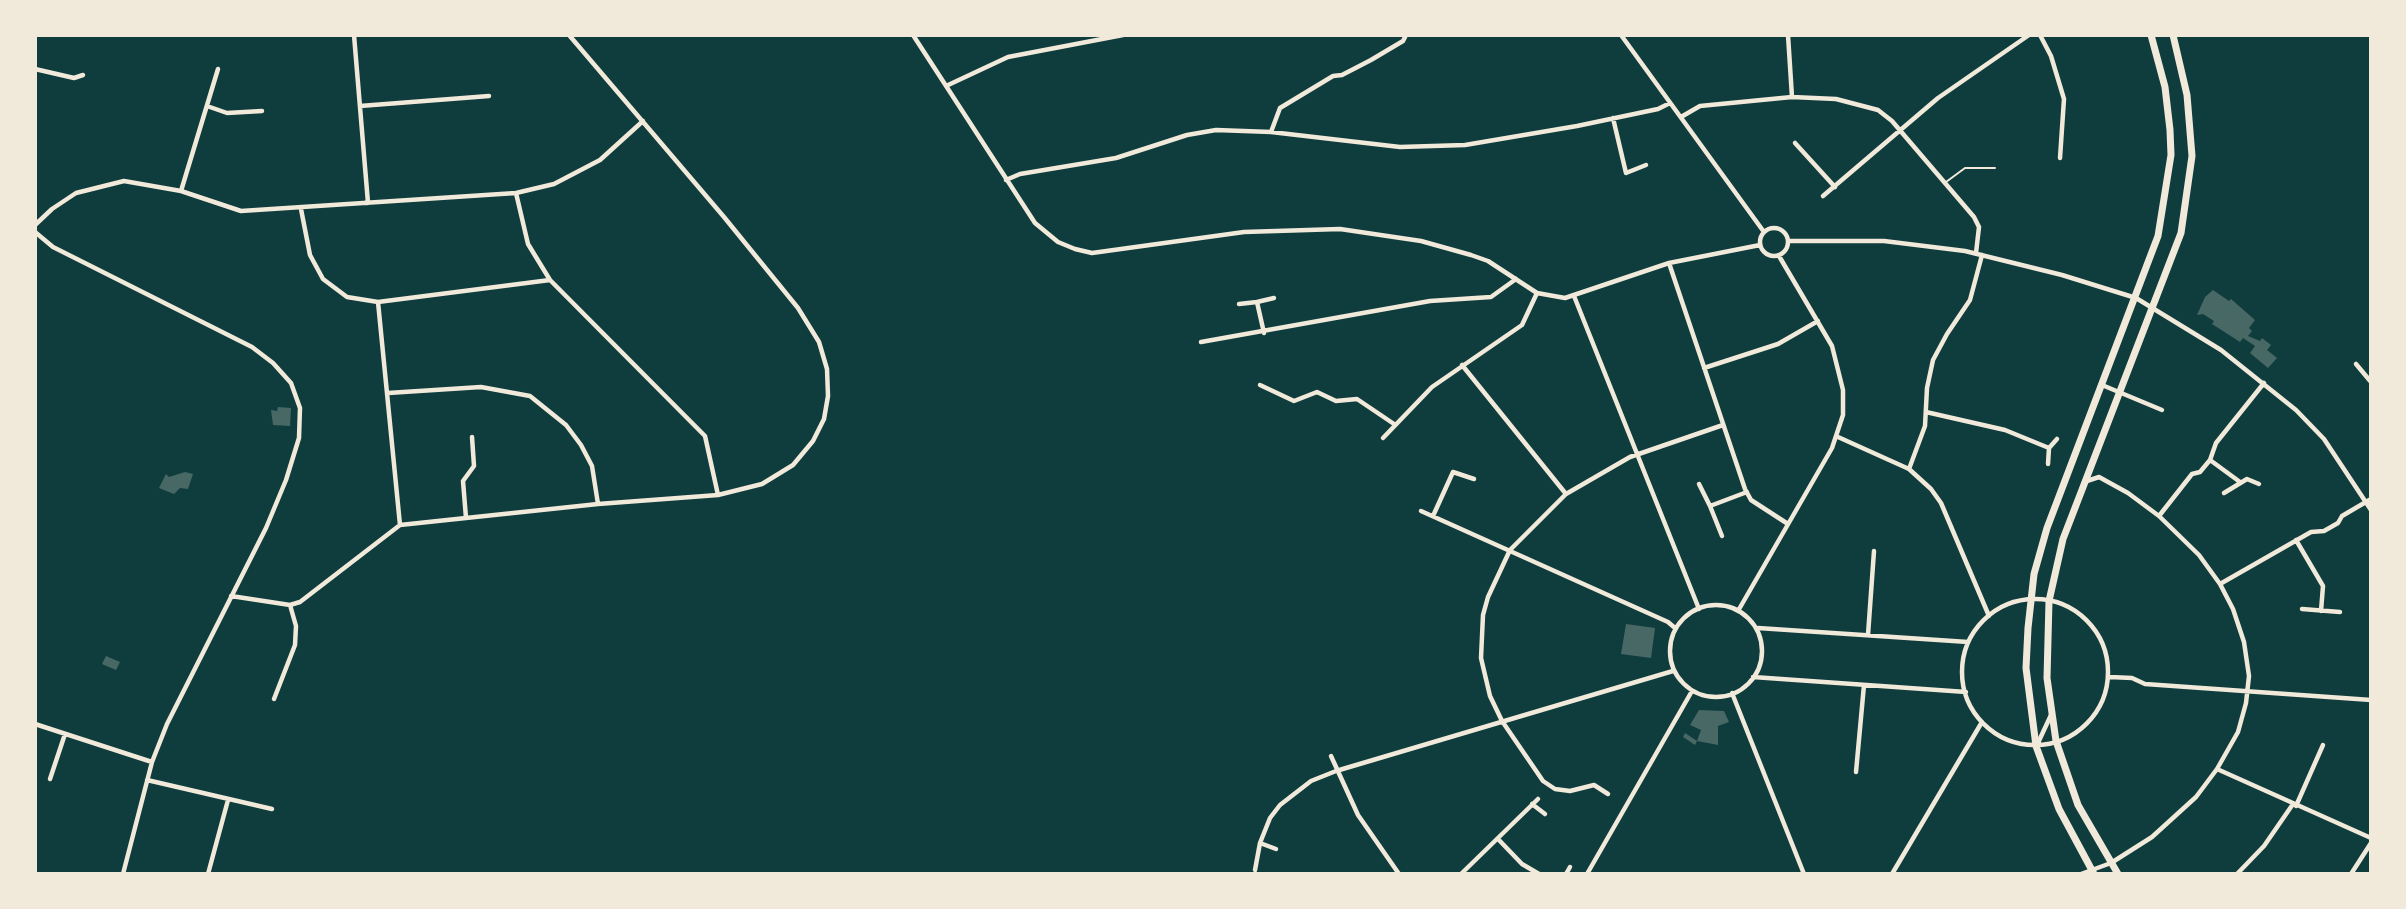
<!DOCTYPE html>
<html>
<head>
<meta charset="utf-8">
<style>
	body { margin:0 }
	#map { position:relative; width:2406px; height:909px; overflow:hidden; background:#0f3d3e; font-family:"DejaVu Sans",sans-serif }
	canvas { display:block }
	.frame { position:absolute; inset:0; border:37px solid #f1e9da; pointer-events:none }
</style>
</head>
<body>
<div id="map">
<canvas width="2406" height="909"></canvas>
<div class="frame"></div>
</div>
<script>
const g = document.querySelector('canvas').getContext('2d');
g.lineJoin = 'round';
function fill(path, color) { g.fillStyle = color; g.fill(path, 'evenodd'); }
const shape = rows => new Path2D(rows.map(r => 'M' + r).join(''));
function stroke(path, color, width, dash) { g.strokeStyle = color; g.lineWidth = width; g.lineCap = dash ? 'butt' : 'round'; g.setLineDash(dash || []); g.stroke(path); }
fill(shape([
	[2213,290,2229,301,2231,299,2255,320,2249,328,2252,331,2248,336,2260,341,2262,338,2271,345,2267,350,2277,358,2268,368,2250,353,2255,346,2243,338,2240,342,2212,324,2214,321,2203,314,2197,315,2205,297],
	[278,407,291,408,290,426,273,425,271,410,277,411],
	[185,472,193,474,188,489,180,488,174,494,159,488,166,474,169,477],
	[1626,624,1655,628,1651,658,1621,654],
	[106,656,120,662,116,670,102,664],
	[1699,710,1724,711,1729,722,1718,726,1718,745,1697,741,1701,730,1690,725],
	[1685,733,1697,741,1695,745,1683,737]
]), '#486865');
stroke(shape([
	[1946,182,1965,168,1995,168]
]), '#f1e9da', 2);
stroke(shape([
	[354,35,368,203],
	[913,35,1035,223,1058,242,1075,249,1092,253,1244,232,1340,229,1421,241,1471,255,1488,261,1537,293,1565,298,1669,263,1760,245],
	[1621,35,1764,232],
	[1788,35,1792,97],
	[2040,35,2051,56,2064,99,2060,158],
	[35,69,74,78,83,75],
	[946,86,1008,57,1123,35],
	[207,106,227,113,262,111],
	[360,106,489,96],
	[1681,117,1700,106,1792,97,1836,99,1878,110,1892,121,1974,217,1979,227,1976,253],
	[1613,118,1626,173,1646,165],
	[1271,132,1280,108,1333,76,1342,75,1371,60,1403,41,1406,35],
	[1795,143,1835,187],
	[1006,180,1020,174,1116,158,1187,135,1216,130,1271,132,1400,147,1465,145,1577,126,1658,109,1670,103],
	[181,191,218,69],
	[516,193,528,244,550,280,705,436,718,495],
	[1823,196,1938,98,2029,35],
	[301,209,310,255,323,279,347,297,378,302,550,280],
	[35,225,52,209,76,193,124,181,181,191,241,211,516,193,554,184,600,160,643,121],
	'1760 242a14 14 0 1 1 28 0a14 14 0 1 1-28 0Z',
	[35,232,53,247,252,347,273,363,291,383,300,408,299,438,286,480,266,528,167,724,152,762,123,874],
	[1788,241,1884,241,1965,251,2062,275,2136,298,2221,350,2296,410,2324,439,2371,510],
	[1669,263,1745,489,1751,500,1788,524],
	[1574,296,1699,609],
	[378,302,400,525],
	[1257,302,1274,298],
	[1239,304,1257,302,1264,333],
	[1201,342,1430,301,1491,297,1516,279],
	[2356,364,2371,382],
	[1462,365,1566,494],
	[1704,368,1778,344,1818,321],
	[1260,385,1294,401,1317,392,1336,401,1357,399,1394,424],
	[2102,385,2162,410],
	[388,393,481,387,530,396,566,425,581,445,592,466,598,504],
	[1926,412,2005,430,2049,448],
	[1838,437,1909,469,1931,489,1941,503,1989,616],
	[1383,438,1432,387,1522,325,1537,293],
	[2210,460,2240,482],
	[2048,464,2049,448,2057,439],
	[1909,469,1925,426,1927,388,1933,360,1947,334,1970,300,1982,255],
	[1699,484,1710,506,1747,492],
	[2224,493,2247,479,2259,484],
	[1710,506,1722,536],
	[1421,511,1668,622,1675,628],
	[1433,516,1453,472,1474,479],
	[2159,516,2192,474,2200,472,2210,460,2216,443,2264,383],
	[466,518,463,481,474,466,472,437],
	[2296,540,2323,586,2321,611],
	[2220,584,2311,532,2324,531,2338,523,2342,516,2371,499],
	[231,596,290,605,300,602,400,525,598,504,718,495,762,484,793,465,813,441,824,419,828,396,827,369,819,342,798,308,724,217,569,35],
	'1962 672a73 73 0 1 1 146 0a73 73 0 1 1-146 0Z',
	'1670 651a46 46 0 1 1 92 0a46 46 0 1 1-92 0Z',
	[2302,609,2340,612],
	[1738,611,1832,448,1843,415,1843,390,1832,346,1779,256],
	[1758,628,1968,642],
	[1868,635,1874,551],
	[1753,677,1966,692],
	[2110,677,2132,678,2145,684,2371,700],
	[1732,693,1804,874],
	[274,699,295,645,296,626,290,605],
	[35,724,152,762],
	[2037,745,2051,715],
	[1331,756,1358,815,1399,874],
	[2217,769,2371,838],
	[1856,772,1864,685],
	[50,779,65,734],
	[147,780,272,809],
	[1608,794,1594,785,1570,791,1555,789,1543,781,1502,721,1490,696,1481,658,1483,615,1488,597,1510,550,1566,494,1630,457,1723,425],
	[1532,804,1545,814],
	[2296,806,2323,745],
	[1498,839,1522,864,1539,874],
	[1260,843,1276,849],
	[1255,870,1260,843,1270,818,1280,805,1311,781,1336,771,1673,671],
	[208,874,228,800],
	[1461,874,1538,799],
	[1566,874,1570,867],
	[1587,874,1692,691],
	[1892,874,1982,722],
	[2081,874,2111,863,2152,837,2196,797,2217,769,2238,732,2246,703,2249,676,2244,642,2233,609,2220,584,2199,555,2159,516,2128,493,2099,477,2087,481],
	[2237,874,2264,846,2293,804],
	[2351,874,2371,843]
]), '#f1e9da', 4.5);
stroke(shape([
	[2094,874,2059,809,2036,746,2026,668,2028,628,2034,574,2047,528,2158,236,2171,155,2170,130,2165,87,2151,35],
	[2118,874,2078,805,2056,741,2047,678,2049,601,2063,539,2181,233,2192,156,2187,95,2173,35]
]), '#f1e9da', 7);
</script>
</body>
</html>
